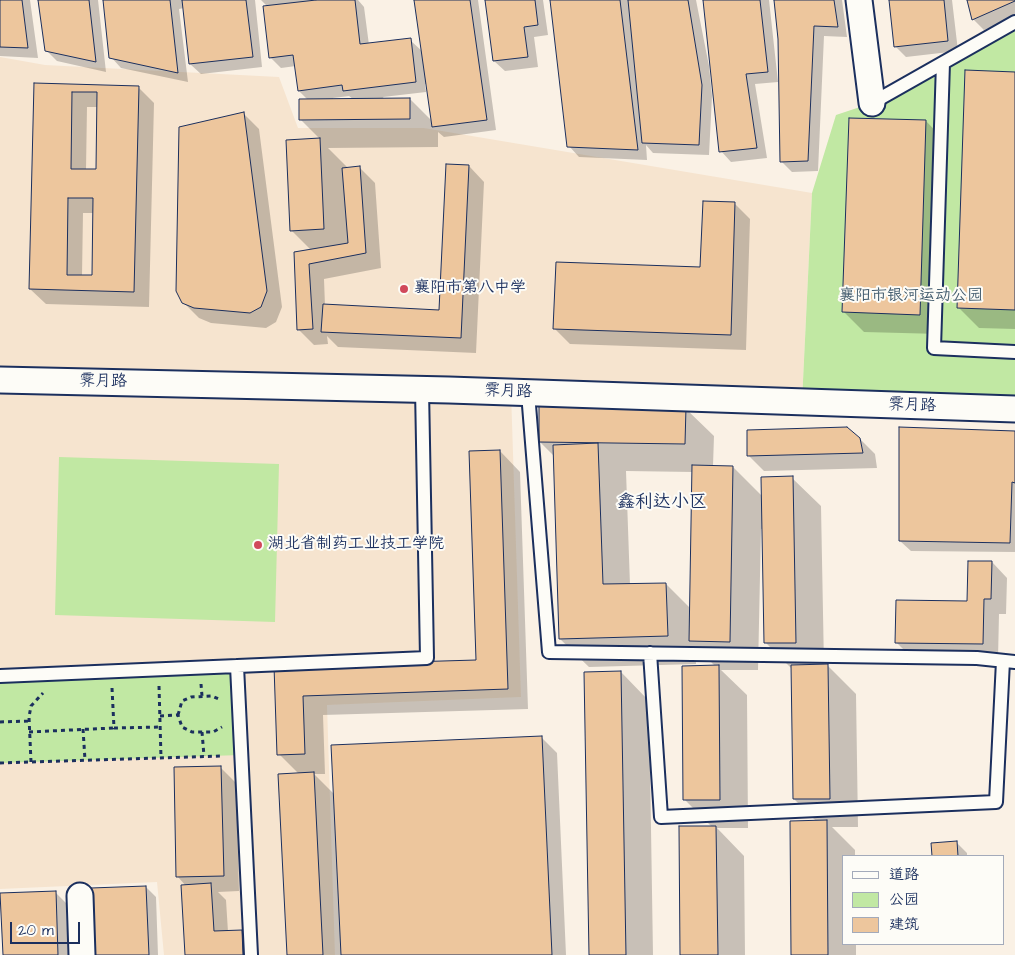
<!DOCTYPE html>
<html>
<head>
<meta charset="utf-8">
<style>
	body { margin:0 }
	#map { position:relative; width:1015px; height:955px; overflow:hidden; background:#faf1e5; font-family:"Architects Daughter","LXGW WenKai TC",sans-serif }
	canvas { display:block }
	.legend { position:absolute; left:842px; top:855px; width:162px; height:90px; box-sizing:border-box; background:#fdfcf7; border:1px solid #a3aaba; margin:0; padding:6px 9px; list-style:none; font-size:15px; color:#1b2f5e }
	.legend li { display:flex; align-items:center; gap:10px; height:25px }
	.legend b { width:25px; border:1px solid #a3aaba }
	.scale { position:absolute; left:10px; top:922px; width:70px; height:22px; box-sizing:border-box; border:2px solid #1b2f5e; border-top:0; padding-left:6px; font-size:15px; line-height:18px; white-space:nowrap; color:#1b2f5e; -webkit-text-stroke:4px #fdfcf7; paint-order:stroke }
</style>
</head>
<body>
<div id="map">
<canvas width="1015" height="955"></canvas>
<ul class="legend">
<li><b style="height:6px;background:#fdfcf7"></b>道路</li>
<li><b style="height:14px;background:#c1e8a3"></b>公园</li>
<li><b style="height:14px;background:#edc69d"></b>建筑</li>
</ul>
<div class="scale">20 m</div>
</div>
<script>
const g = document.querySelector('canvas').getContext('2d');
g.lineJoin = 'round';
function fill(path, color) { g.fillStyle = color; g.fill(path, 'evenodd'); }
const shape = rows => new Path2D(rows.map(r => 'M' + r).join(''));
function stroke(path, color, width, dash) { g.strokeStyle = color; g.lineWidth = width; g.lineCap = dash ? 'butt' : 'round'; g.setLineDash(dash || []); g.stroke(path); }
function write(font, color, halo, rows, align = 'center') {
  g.font = font + ' "Architects Daughter","LXGW WenKai TC",sans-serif'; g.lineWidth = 4; g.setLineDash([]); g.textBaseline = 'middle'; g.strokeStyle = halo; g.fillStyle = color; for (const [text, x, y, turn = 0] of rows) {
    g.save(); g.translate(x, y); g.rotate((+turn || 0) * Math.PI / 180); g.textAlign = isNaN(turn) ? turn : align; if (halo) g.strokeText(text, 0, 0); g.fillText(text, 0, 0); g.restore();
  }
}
fill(shape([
	[0,57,45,65,279,77,298,128,424,128,812,193,802,402,511,392,521,697,327,705,335,955,164,955,157,882,0,889]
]), '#f6e4cf');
fill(shape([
	[1015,22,1015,409,802,402,812,193,836,115,872,103],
	[59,457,279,464,275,622,55,615],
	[237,666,241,755,0,763,0,676]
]), '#c1e8a3');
fill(shape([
	[0,0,30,0,38,58,0,56],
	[40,0,98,0,106,72,57,61,47,51],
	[104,0,255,0,262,67,201,74,190,64,184,8,179,9,188,82,121,68,111,57],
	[261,0,358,0,364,7,369,45,410,40,423,52,415,0,478,0,496,130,444,137,438,132,438,147,328,148,348,168,359,167,375,183,381,268,324,279,325,306,440,311,469,166,484,182,476,353,338,347,327,336,328,344,314,345,298,329,295,253,312,251,292,231,288,141,320,139,300,119,308,100,299,91,296,66,281,68,270,57,268,7],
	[425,84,427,84,433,122,410,99,384,99,383,97,426,92],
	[349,96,353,99,333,100,333,98],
	[486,0,543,0,548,35,534,37,538,67,505,71,494,61],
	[551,0,696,0,709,66,712,96,709,155,653,153,646,145,647,160,579,157,569,146],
	[705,0,769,0,778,82,755,84,767,158,731,162,721,151],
	[776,0,842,0,847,37,824,36,818,171,792,172,781,161,780,39],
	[890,0,952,0,958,51,906,57,895,46],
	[969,0,1015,0,1015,16,984,30,974,20],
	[1015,73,1015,329,979,328,959,308],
	[35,84,138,87,154,103,149,307,46,304,30,289],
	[87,107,98,107,97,170,86,170],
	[83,213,94,213,93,277,82,276],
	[244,114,259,129,282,307,276,322,266,328,211,323,199,318,183,302],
	[926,121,946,142,940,334,864,332,844,312],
	[734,203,750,219,746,350,570,344,555,329,701,268],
	[685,408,714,436,713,466,733,467,762,496,792,478,821,506,824,666,828,666,856,694,858,827,832,827,855,850,855,856,844,856,844,944,856,944,856,955,793,955,817,822,794,799,793,670,765,642,763,529,761,529,758,670,721,670,747,695,748,828,717,828,744,856,745,955,682,955,712,827,684,799,716,667,695,646,696,664,589,667,560,639,554,456,540,442],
	[626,471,693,472,691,609,666,584,630,585],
	[1015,433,1015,552,911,551,900,541],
	[859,438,875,454,877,468,764,471,748,455],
	[500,451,520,472,528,709,323,715,325,774,314,774,335,795,541,737,557,753,566,955,288,955,299,774,279,754,276,667,477,661],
	[992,562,1007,578,1006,614,999,614,998,659,912,658,896,642,968,602],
	[621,672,649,701,653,955,590,955],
	[220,767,236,783,239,891,218,892,226,900,228,932,242,931,257,946,258,955,186,955,186,886,178,877],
	[956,842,967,853,967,856,933,856,932,844],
	[146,887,156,897,158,955,95,955],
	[55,892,66,903,68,955,4,955]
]), '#0003');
const building = shape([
	[0,0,22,0,28,48,0,47,0,0],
	[38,0,89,0,96,62,45,51,38,0],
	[103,0,170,0,178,73,109,58,103,0],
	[182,0,246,0,253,57,189,64,182,0],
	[316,0,355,0,360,44,411,38,416,82,343,91,342,85,298,91,293,55,269,58,263,6,316,0],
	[414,0,470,0,487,120,432,127,414,0],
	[485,0,535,0,538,25,524,27,528,57,493,61,485,0],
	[550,0,620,0,638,150,567,147,550,0],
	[628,0,688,0,702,85,699,145,642,143,628,0],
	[703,0,760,0,768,72,746,74,757,148,719,152,703,0],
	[774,0,834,0,838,27,814,26,808,161,780,162,778,39,774,0],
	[889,0,944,0,948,41,894,47,889,0],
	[967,0,1015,0,1015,1,972,20,967,0],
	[965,70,1015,72,1015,310,957,308,965,70],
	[34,83,139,86,134,292,29,289,34,83],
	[72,92,97,92,96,169,71,169,72,92],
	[68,198,93,198,92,275,67,275,68,198],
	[410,98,410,119,299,120,299,99,410,98],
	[244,112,267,291,261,307,250,313,194,308,182,303,176,291,179,127,244,112],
	[849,118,926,120,920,315,842,312,849,118],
	[320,138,324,229,290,231,286,140,320,138],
	[446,164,469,165,461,338,321,332,323,304,439,310,446,164],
	[360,166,366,253,309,264,313,329,297,330,294,252,348,243,342,168,360,166],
	[703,201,735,202,731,335,553,329,556,262,700,267,703,201],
	[539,404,686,407,685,444,539,442,539,404],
	[847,427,860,438,863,453,747,456,747,430,847,427],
	[899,427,1015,431,1015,483,1012,482,1010,543,899,541,899,427],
	[598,443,603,584,666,583,668,636,559,639,553,445,598,443],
	[500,450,508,689,303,696,305,754,277,755,274,666,476,660,469,451,500,450],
	[692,465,733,466,730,642,689,641,692,465],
	[793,476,796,643,764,643,761,477,793,476],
	[968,561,992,561,991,599,984,599,983,644,895,643,896,600,967,601,968,561],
	[828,664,830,799,793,799,791,665,828,664],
	[719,665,720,800,683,800,682,666,719,665],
	[621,671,626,955,589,955,584,672,621,671],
	[542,736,552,955,341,955,331,745,542,736],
	[221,766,224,876,176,877,174,767,221,766],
	[314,772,323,955,287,955,278,774,314,772],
	[827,820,828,955,791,955,790,821,827,820],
	[679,826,716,826,718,955,680,955,679,826],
	[957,841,958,856,932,856,931,843,957,841],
	[211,883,214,931,242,930,243,955,185,955,181,885,211,883],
	[146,886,149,955,94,955,91,888,146,886],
	[56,891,58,955,3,955,0,893,56,891]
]);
fill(building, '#edc69d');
stroke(building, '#1b2f5e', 1);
const lane = shape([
	[943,63,934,348,1015,352],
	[872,103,1015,22],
	[528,393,549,652,977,658,1015,662],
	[650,653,661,817,996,802,1003,661],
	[237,666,251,955],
	[0,676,427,658,422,389]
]);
const street = shape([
	[859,0,872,103],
	[0,380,449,390,1015,409],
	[80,896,82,955]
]);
stroke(lane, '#1b2f5e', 16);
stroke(street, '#1b2f5e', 29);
stroke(shape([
	[201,684,202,696],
	[159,686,161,758],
	[112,688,114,728,160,727],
	[178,715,182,701,191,697,212,696,221,700],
	[160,716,178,715,182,727,192,732,213,732,222,727],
	[0,722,29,721],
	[83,729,85,760],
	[29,732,114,728],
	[202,732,204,756],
	[31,762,29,717,31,706,43,693],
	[0,763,223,756]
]), '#1b2f5e', 3, [4, 4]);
stroke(lane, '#fdfcf7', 12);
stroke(street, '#fdfcf7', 25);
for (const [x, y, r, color] of [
	[404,289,5,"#d1495b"],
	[258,545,5,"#d1495b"]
]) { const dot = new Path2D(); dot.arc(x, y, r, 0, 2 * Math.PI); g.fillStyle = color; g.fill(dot); stroke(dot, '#fdfcf7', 2); }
write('16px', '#1b2f5e', '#fdfcf7', [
	["襄阳市第八中学",414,289],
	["湖北省制药工业技工学院",268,545]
], 'left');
write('16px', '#445d6f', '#fdfcf7', [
	["襄阳市银河运动公园",911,297]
]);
write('16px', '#1b2f5e', '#fdfcf7', [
	["霁月路",103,382,1],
	["霁月路",508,392,2],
	["霁月路",912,406,2]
]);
write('18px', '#1b2f5e', '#fdfcf7', [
	["鑫利达小区",662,503]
]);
</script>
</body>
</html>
